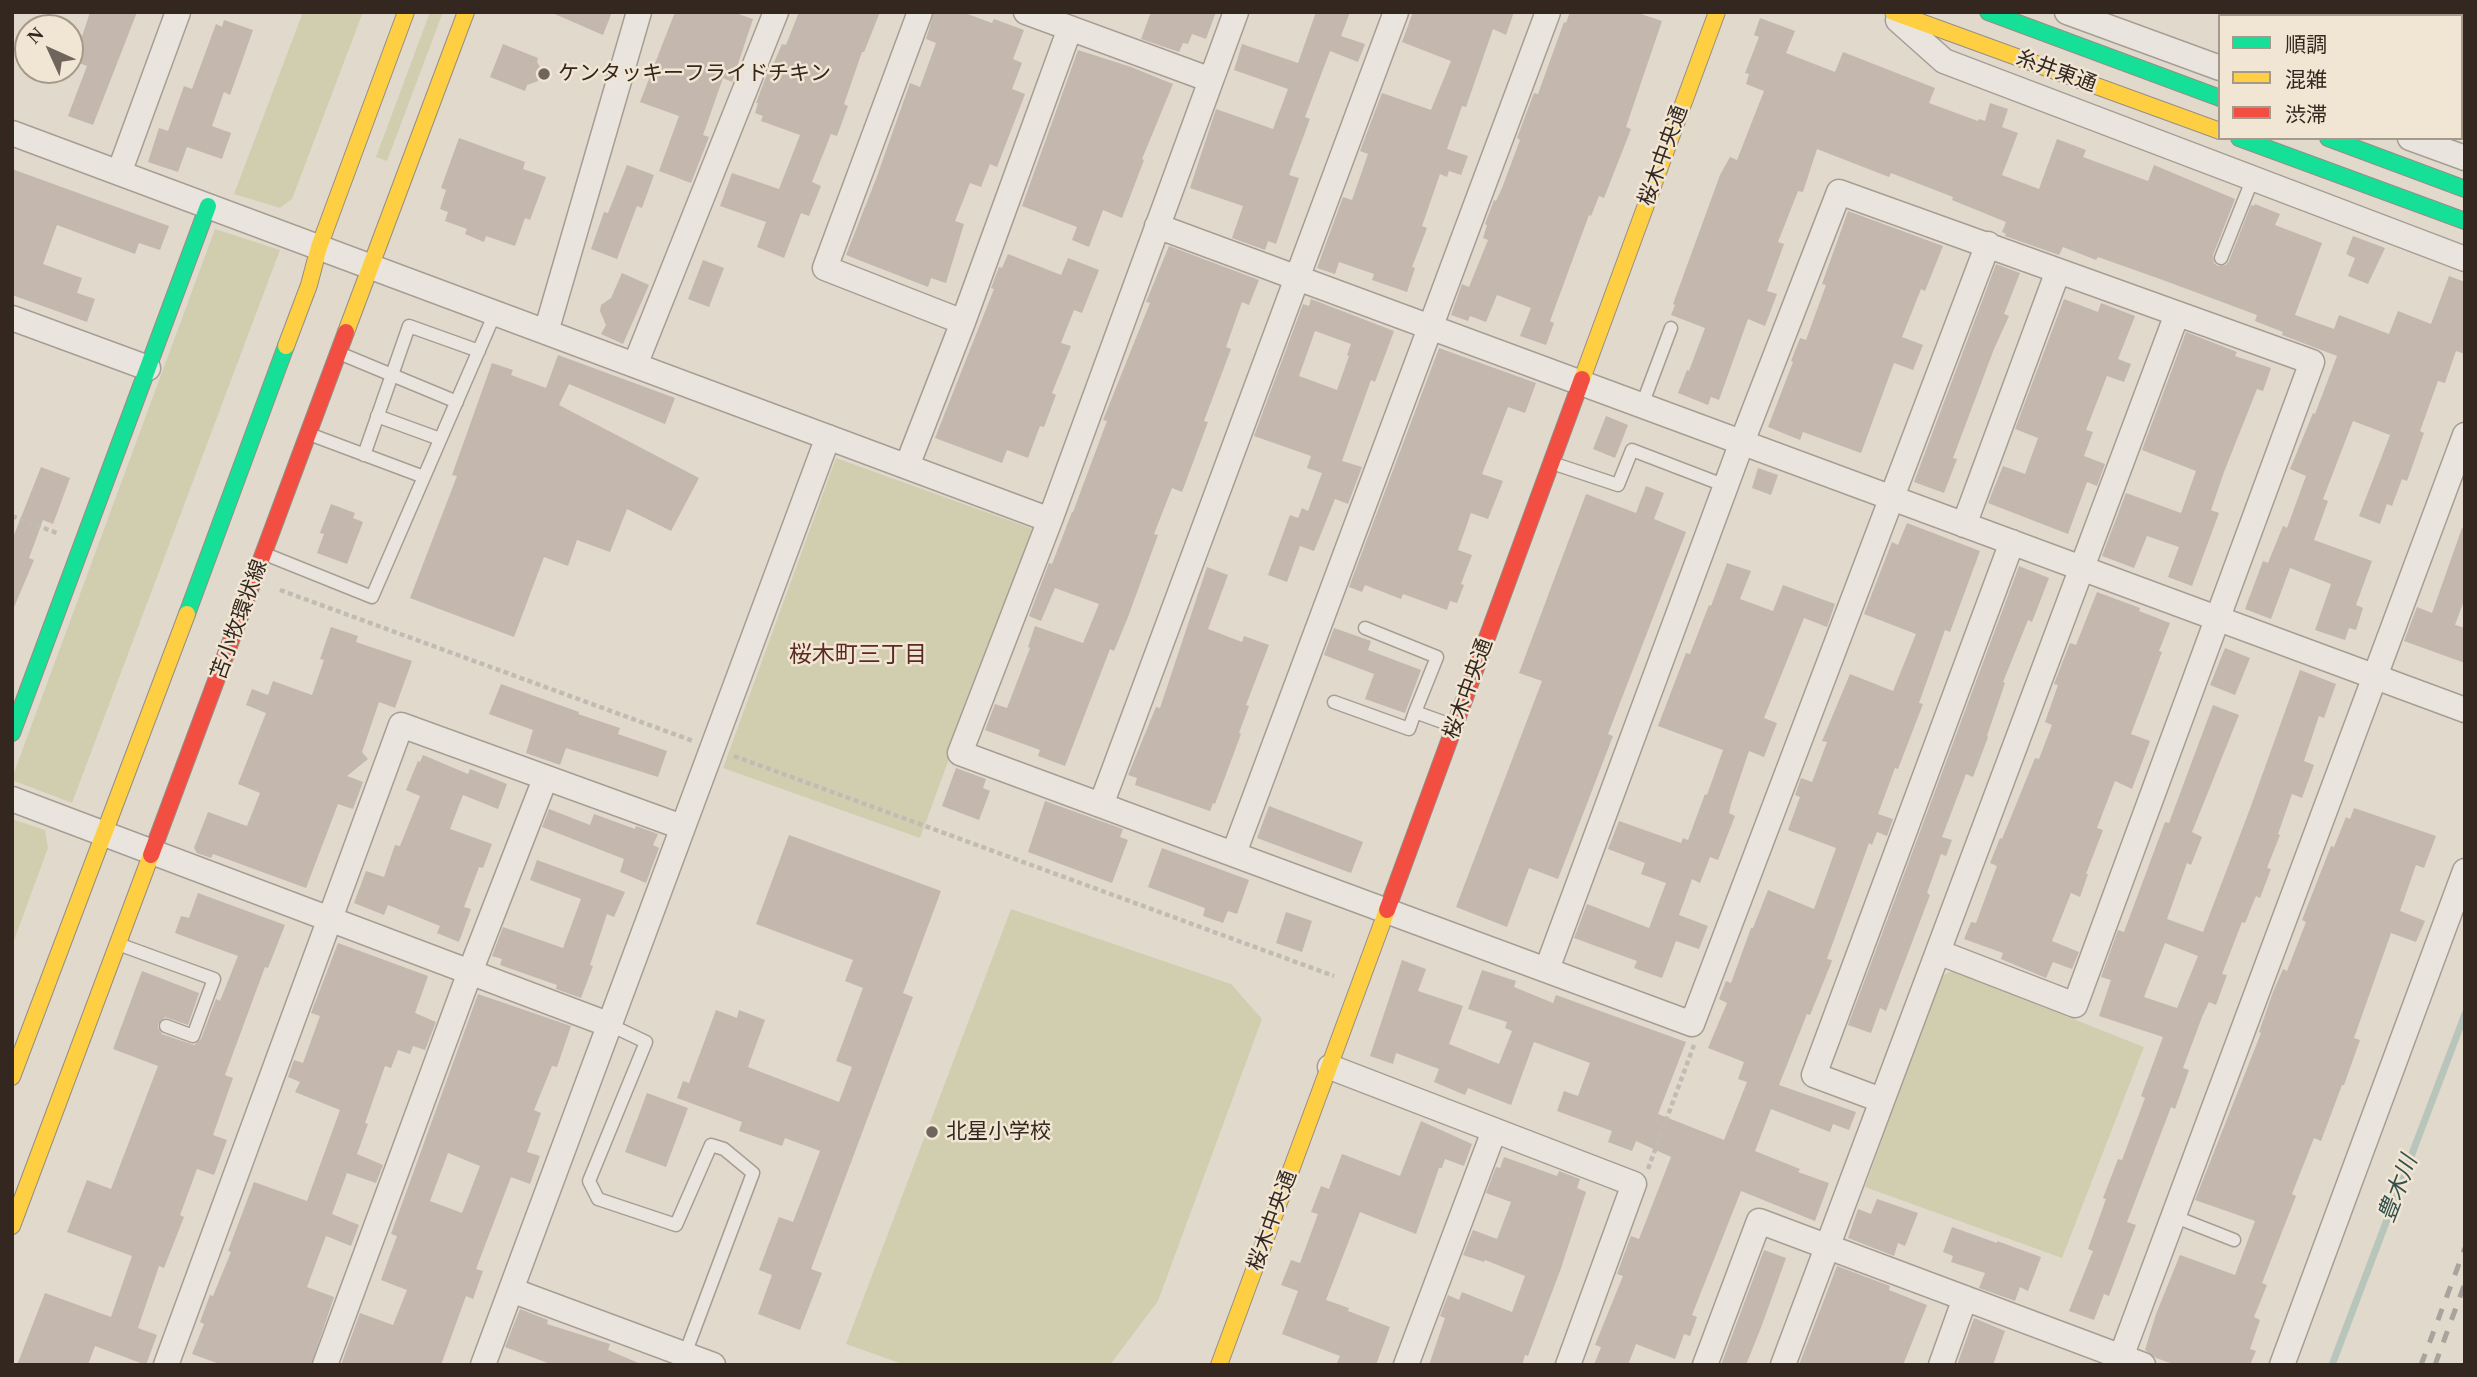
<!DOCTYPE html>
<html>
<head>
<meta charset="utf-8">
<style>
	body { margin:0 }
	#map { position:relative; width:2477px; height:1377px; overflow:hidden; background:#e1d9cc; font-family:"Times New Roman","Noto Sans JP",serif }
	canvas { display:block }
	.frame { position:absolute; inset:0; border:14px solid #33271f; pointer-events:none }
	.legend { position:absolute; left:2218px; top:14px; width:245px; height:126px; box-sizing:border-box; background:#f1e5d3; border:2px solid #a5998b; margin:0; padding:9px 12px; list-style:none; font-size:21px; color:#33271f }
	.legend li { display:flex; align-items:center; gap:14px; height:35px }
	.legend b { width:35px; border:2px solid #a5998b }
	.north { position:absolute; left:14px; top:14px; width:70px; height:70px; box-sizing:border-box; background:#f1e5d3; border:2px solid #a5998b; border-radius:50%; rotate:315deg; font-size:19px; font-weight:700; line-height:28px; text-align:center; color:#33271f }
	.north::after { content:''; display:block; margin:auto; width:24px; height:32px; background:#70655c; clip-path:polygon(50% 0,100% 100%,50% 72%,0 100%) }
</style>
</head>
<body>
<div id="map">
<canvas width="2477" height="1377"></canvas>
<div class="frame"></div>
<ul class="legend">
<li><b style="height:9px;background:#16e098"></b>順調</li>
<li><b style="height:9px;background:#ffcf43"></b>混雑</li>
<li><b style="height:9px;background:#f24e42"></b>渋滞</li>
</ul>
<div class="north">N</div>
</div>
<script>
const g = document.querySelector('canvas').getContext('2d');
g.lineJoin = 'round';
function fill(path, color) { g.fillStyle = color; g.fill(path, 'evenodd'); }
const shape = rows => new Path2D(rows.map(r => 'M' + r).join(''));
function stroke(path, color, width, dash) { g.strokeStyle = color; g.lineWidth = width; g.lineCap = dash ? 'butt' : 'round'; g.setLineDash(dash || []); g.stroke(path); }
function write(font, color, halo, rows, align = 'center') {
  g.font = font + ' "Times New Roman","Noto Sans JP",serif'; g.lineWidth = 5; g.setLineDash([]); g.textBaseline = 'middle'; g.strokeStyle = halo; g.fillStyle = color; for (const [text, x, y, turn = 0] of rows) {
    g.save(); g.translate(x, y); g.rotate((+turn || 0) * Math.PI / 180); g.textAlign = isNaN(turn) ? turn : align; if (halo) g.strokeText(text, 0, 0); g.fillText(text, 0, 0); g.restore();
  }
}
fill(shape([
	[303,12,363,12,292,199,280,208,234,194],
	[430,12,443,12,387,161,376,157],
	[215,229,280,250,72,803,12,780,12,778],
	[836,458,1033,529,920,838,723,768],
	[12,819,45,830,48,848,12,946],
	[1011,909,1231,984,1262,1019,1158,1301,1110,1365,905,1365,846,1344],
	[1952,971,2144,1047,2062,1258,1865,1187,1941,976]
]), '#d1ceb0');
stroke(shape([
	[2332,1365,2465,1014]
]), '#b7c5ba', 7);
fill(shape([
	[90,12,137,12,93,125,68,116,87,66,74,61],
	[550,12,612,12,603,35],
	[675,12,733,12,753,19,732,82,723,78,703,135,709,137,691,183,659,171,679,116,640,102],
	[799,12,880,12,864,52,862,52,844,104,848,106,837,136,831,134,812,182,821,186,809,216,801,213,784,258,757,247,766,222,720,206,732,173,779,189,800,135,761,121,763,116,755,113,758,103,756,103,767,74,769,74,782,44,786,45],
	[934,12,962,12,992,23,994,19,1024,30,1013,59,1022,63,1012,89,1025,94,997,167,990,164,981,187,970,183,955,221,964,224,946,283,931,278,928,287,846,255,876,179,910,83,920,87,936,43,926,39],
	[1151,12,1216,12,1206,39,1192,34,1188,44,1183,43,1179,52,1141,39],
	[1316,12,1350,12,1341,36,1365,44,1358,62,1330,51,1305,117,1310,119,1289,175,1299,178,1276,244,1268,241,1265,250,1232,238,1243,206,1190,188,1216,109,1273,129,1288,89,1234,70,1242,44,1298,63],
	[1413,12,1514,12,1506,35,1493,29,1466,107,1462,106,1447,149,1468,156,1461,175,1449,171,1447,177,1440,174,1422,226,1427,228,1412,267,1415,268,1407,292,1372,280,1374,274,1339,262,1335,274,1317,268,1343,197,1352,200,1368,154,1360,151,1382,93,1431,110,1451,61,1402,42],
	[1570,12,1635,12,1662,21,1626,127,1631,129,1604,198,1599,196,1591,216,1589,215,1550,321,1554,323,1546,345,1520,336,1531,308,1497,295,1486,322,1470,316,1468,321,1451,315,1462,284,1469,287,1488,240,1483,238,1487,225,1485,224,1494,200,1496,201,1502,188,1520,140,1517,138,1534,93,1538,94,1564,22,1566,23],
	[1760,18,1795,31,1786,53,1835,72,1843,52,1935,88,1929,103,1978,121,1979,119,1985,121,1990,103,2008,109,2002,127,2018,133,2002,175,2039,189,2057,139,2086,150,2083,157,2148,181,2154,165,2235,199,2213,255,2214,263,2218,266,2226,265,2229,261,2251,205,2254,206,2255,204,2280,214,2275,225,2322,243,2295,315,2334,329,2339,315,2389,334,2398,311,2431,324,2449,276,2465,282,2465,354,2456,351,2445,383,2438,381,2420,431,2424,433,2407,481,2402,479,2392,506,2387,504,2380,524,2359,516,2390,435,2353,421,2323,499,2328,501,2314,540,2372,561,2356,605,2363,608,2356,630,2349,628,2345,640,2315,630,2331,584,2290,568,2271,619,2245,609,2263,561,2268,563,2283,526,2287,528,2306,476,2290,469,2313,413,2315,414,2337,356,2282,335,2283,332,2255,321,2257,315,2160,279,2098,257,2096,260,2063,247,2059,255,2005,236,2006,234,2002,232,2006,222,1952,200,1953,197,1891,173,1889,177,1817,149,1803,192,1798,191,1778,242,1784,244,1767,291,1777,294,1765,326,1748,319,1719,400,1711,397,1708,405,1678,393,1687,370,1689,371,1705,328,1671,315,1675,305,1673,304,1720,175,1730,157,1737,160,1764,91,1746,84,1749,74,1745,73,1759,37,1754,35],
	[224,20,253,30,230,95,224,92,212,126,231,133,222,159,187,147,178,172,148,162,159,128,168,131,184,86,192,89,216,24,222,27],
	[503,44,538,58,537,62,542,70,538,81,527,85,525,91,490,77],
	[1078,50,1131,67,1173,84,1142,159,1144,160,1122,218,1103,210,1089,247,1072,240,1077,227,1022,206],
	[459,138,525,162,523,169,546,177,530,220,525,218,515,246,486,236,484,242,465,234,467,229,445,221,448,212,440,209,446,190,441,188],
	[627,165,654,175,642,208,637,206,617,259,591,249,604,212,608,213],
	[12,169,169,226,160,250,139,243,135,254,57,225,43,264,82,278,77,293,95,299,87,322,12,295],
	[1848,211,1943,246,1925,291,1921,289,1902,337,1923,345,1913,370,1894,363,1861,453,1803,432,1800,440,1768,427,1793,362,1791,361,1800,338,1806,340,1826,285,1822,284,1828,267],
	[2353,236,2385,248,2368,284,2348,276,2355,258,2346,254],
	[1169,246,1259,280,1249,305,1242,302,1226,347,1231,349,1204,421,1208,422,1182,492,1172,488,1154,534,1158,535,1128,617,1114,651,1110,649,1065,766,1038,756,1040,750,985,730,995,704,1007,708,1030,648,1028,647,1035,626,1083,643,1099,604,1055,588,1041,621,1029,616,1049,563,1052,564,1072,512,1073,512,1107,421,1103,420,1150,303,1146,302],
	[1008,254,1061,275,1068,258,1099,270,1082,313,1074,310,1061,343,1071,346,1052,393,1056,395,1044,427,1040,426,1028,458,1007,450,1002,463,935,438,994,289,991,288,999,267,1002,268],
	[703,260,724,268,709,307,688,299],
	[1996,264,2020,273,2004,314,2009,316,1994,349,1953,458,1957,459,1944,493,1914,482],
	[622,273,649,285,623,344,601,334,606,325,600,311,601,305,611,298],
	[1311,299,1394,331,1375,382,1371,380,1342,461,1362,467,1348,504,1335,499,1314,551,1300,546,1287,582,1268,575,1290,515,1298,518,1302,508,1308,511,1322,473,1307,468,1311,456,1254,436,1303,304,1309,306],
	[1315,331,1351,344,1347,355,1349,356,1337,390,1299,376],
	[2064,299,2098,312,2101,303,2135,316,2118,359,2131,364,2124,382,2107,376,2086,430,2093,432,2084,456,2105,464,2097,486,2087,482,2068,534,1988,503,2003,466,2025,474,2038,438,2015,429],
	[2186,332,2237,352,2235,356,2271,368,2263,391,2257,389,2224,472,2211,510,2219,513,2192,586,2168,577,2179,547,2147,536,2134,568,2102,556,2126,493,2181,513,2196,471,2142,450],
	[1439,348,1536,383,1525,413,1508,407,1482,474,1503,481,1488,519,1471,513,1458,550,1472,555,1461,584,1464,585,1457,603,1450,601,1447,610,1403,594,1401,599,1365,585,1362,592,1349,587],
	[558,355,675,398,665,424,569,384,559,405,699,478,671,531,627,509,610,552,577,540,568,566,544,557,514,637,410,598,457,476,452,475,492,363,513,370,511,375,546,388],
	[1606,416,1628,425,1615,458,1593,449],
	[41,467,70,478,53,524,43,520,29,558,34,560,12,612,12,540],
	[1758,468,1778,475,1771,495,1752,488],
	[1646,486,1664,493,1654,519,1686,532,1608,734,1613,736,1558,879,1529,868,1507,927,1456,907,1542,681,1519,673,1586,494,1636,513],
	[331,504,355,513,353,518,363,522,347,564,317,553,324,534,320,533],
	[1907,523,1980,551,1950,632,1945,630,1919,703,1923,704,1898,769,1895,768,1878,814,1893,819,1887,836,1877,832,1872,845,1869,843,1827,959,1832,960,1830,966,1810,1015,1807,1014,1779,1085,1856,1112,1849,1130,1833,1124,1830,1132,1771,1109,1755,1151,1800,1169,1798,1172,1829,1183,1815,1221,1741,1191,1692,1315,1697,1317,1690,1336,1684,1334,1675,1359,1636,1344,1628,1365,1594,1365,1601,1347,1595,1345,1623,1276,1617,1274,1629,1241,1631,1236,1639,1239,1671,1157,1636,1141,1632,1151,1608,1142,1612,1131,1557,1111,1564,1091,1578,1096,1590,1063,1534,1042,1511,1105,1468,1088,1465,1095,1434,1082,1439,1069,1396,1053,1393,1064,1370,1056,1402,960,1426,969,1418,991,1463,1006,1449,1044,1499,1064,1512,1031,1505,1028,1507,1022,1468,1009,1482,970,1516,981,1514,987,1553,1003,1556,995,1686,1042,1658,1114,1724,1140,1747,1082,1738,1079,1744,1062,1708,1048,1727,1003,1719,999,1726,981,1731,983,1751,928,1753,928,1768,890,1814,909,1836,848,1788,830,1800,797,1795,795,1801,778,1812,782,1827,742,1822,741,1850,674,1893,691,1916,634,1864,614,1892,542,1898,545],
	[2462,528,2465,529,2465,598,2455,625,2465,628,2465,663,2404,641,2417,607,2432,613],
	[1727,563,1751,571,1740,599,1773,611,1783,585,1835,604,1827,627,1804,618,1764,718,1777,723,1764,757,1749,751,1731,804,1729,813,1735,816,1718,860,1710,857,1700,883,1692,879,1679,915,1708,926,1699,949,1676,941,1662,978,1634,968,1637,961,1574,938,1587,904,1649,928,1666,883,1641,874,1645,863,1608,849,1619,821,1681,843,1683,838,1688,840,1705,794,1707,795,1723,750,1658,726,1686,653,1690,654,1709,605,1711,606],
	[2019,566,2049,578,2032,622,2028,620,2003,682,2005,683,1987,736,1988,737,1973,777,1966,774,1942,837,1952,840,1946,856,1941,854,1927,893,1930,895,1886,1011,1880,1008,1871,1033,1848,1025],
	[1207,567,1228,575,1208,629,1242,642,1244,636,1269,645,1246,705,1249,706,1239,733,1241,734,1215,804,1213,803,1210,811,1135,785,1137,778,1128,775,1156,707,1160,708],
	[2097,592,2140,608,2139,611,2170,623,2159,651,2162,652,2131,734,2150,741,2132,789,2115,781,2097,828,2103,830,2086,874,2088,874,2080,897,2071,893,2052,941,2079,952,2072,969,2053,962,2046,978,2001,959,2003,953,1964,939,1971,922,1976,923,1997,866,1990,863,2000,838,2002,839,2035,758,2039,759,2052,725,2045,722,2058,685,2054,684,2070,643,2076,645],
	[331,627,358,636,356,642,412,661,395,708,379,702,362,752,368,759,347,776,363,782,353,809,338,804,306,888,213,854,211,858,197,853,194,848,208,812,247,826,260,793,238,784,266,713,246,705,252,689,268,695,273,681,312,695,324,660,320,659],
	[1334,628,1371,641,1368,650,1421,670,1405,713,1365,699,1374,674,1324,655],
	[2225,648,2250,658,2235,695,2210,685],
	[2300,670,2336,684,2324,718,2319,716,2304,761,2314,765,2302,798,2292,794,2278,834,2280,835,2267,868,2271,869,2260,898,2256,896,2245,923,2242,922,2222,974,2227,975,2216,1005,2209,1002,2202,1017,2183,1068,2189,1070,2175,1109,2171,1107,2127,1222,2136,1225,2109,1296,2104,1294,2094,1320,2069,1311,2093,1251,2088,1249,2106,1199,2103,1198,2118,1159,2122,1160,2145,1098,2141,1096,2163,1037,2099,1016,2111,980,2101,977,2118,930,2124,932,2165,822,2169,823,2213,705,2239,715,2192,832,2202,837,2191,865,2187,863,2167,919,2203,932,2251,806],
	[2165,943,2198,956,2177,1008,2144,997],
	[501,684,579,712,578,714,620,728,618,734,667,751,658,777,566,748,560,765,526,753,533,730,489,714],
	[423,755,468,774,470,769,507,784,498,809,463,795,450,829,492,844,483,868,479,867,464,907,471,909,459,942,437,933,440,926,388,905,384,915,354,903,366,871,384,877,395,845,400,846,420,796,406,790,418,761,420,762],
	[956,768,986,779,983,788,990,791,979,820,942,806],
	[1045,801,1123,829,1120,837,1128,840,1112,883,1028,852],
	[1269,806,1363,842,1351,873,1257,838],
	[2354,808,2436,836,2424,868,2416,865,2400,911,2425,921,2416,942,2391,933,2354,1038,2360,1040,2344,1085,2342,1085,2321,1141,2314,1138,2292,1194,2296,1196,2262,1283,2267,1285,2254,1317,2260,1320,2250,1349,2256,1351,2250,1365,2176,1365,2156,1358,2145,1350,2156,1314,2180,1255,2235,1275,2255,1221,2195,1200,2261,1033,2259,1032,2273,992,2283,969,2287,971,2306,922,2302,920,2331,846,2334,847,2346,817,2350,819],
	[549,809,590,825,594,814,635,829,636,826,658,834,653,845,659,848,646,883,620,872,624,859,542,827],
	[789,835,941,891,903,993,913,997,811,1269,822,1273,800,1330,758,1314,772,1275,759,1270,779,1217,793,1222,820,1151,785,1138,782,1146,739,1131,742,1122,677,1098,683,1081,689,1083,716,1010,737,1018,739,1010,765,1020,748,1067,839,1102,852,1067,836,1061,863,988,845,981,853,960,756,924],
	[1162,848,1249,880,1237,914,1228,911,1223,923,1203,916,1205,908,1148,887],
	[537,860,625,892,614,917,607,914,590,965,593,966,581,998,556,989,557,985,500,965,502,959,492,956,503,927,563,948,581,899,530,880],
	[198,893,285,925,268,968,265,967,225,1075,233,1078,213,1135,227,1140,214,1175,197,1169,180,1215,184,1217,164,1268,159,1266,138,1328,157,1335,146,1365,95,1346,88,1365,17,1365,45,1293,111,1317,132,1256,67,1232,87,1180,111,1189,158,1066,113,1049,142,971,199,993,188,1025,165,1017,158,1024,158,1028,162,1034,194,1045,201,1039,216,999,220,1001,238,956,175,933,181,916,189,918],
	[1286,912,1312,921,1302,952,1276,943],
	[338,943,428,976,415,1013,436,1022,425,1050,413,1046,410,1054,398,1050,391,1068,385,1066,365,1123,368,1124,357,1154,383,1165,376,1183,347,1173,332,1214,359,1225,351,1246,326,1236,307,1287,334,1297,311,1365,222,1365,192,1354,204,1324,200,1322,210,1295,213,1296,231,1252,228,1251,254,1182,307,1201,340,1110,295,1092,300,1082,288,1077,294,1060,303,1063,320,1016,311,1013],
	[478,994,571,1026,557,1067,552,1066,534,1110,541,1113,527,1152,540,1156,530,1184,511,1177,476,1269,483,1271,473,1299,466,1296,441,1365,341,1365,360,1313,393,1325,407,1290,381,1280,397,1236,391,1234],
	[448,1153,480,1166,462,1213,430,1201],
	[647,1093,688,1108,666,1167,625,1152],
	[1421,1121,1472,1144,1464,1166,1445,1159,1442,1168,1439,1168,1416,1234,1360,1212,1326,1300,1349,1308,1348,1311,1390,1327,1376,1365,1336,1365,1340,1356,1282,1334,1298,1291,1281,1285,1291,1260,1300,1263,1318,1214,1311,1212,1321,1186,1329,1189,1342,1154,1400,1176],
	[1504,1157,1557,1176,1559,1171,1580,1179,1577,1188,1586,1192,1560,1271,1528,1356,1525,1355,1522,1365,1429,1365,1445,1318,1440,1316,1448,1295,1459,1300,1462,1292,1512,1312,1525,1276,1485,1260,1484,1262,1463,1255,1473,1230,1497,1239,1511,1202,1486,1193,1496,1167,1500,1168],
	[1877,1199,1918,1213,1905,1246,1898,1243,1894,1256,1848,1238,1858,1209,1871,1214],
	[1952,1227,1997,1243,1997,1241,2041,1257,2028,1291,2020,1287,2015,1301,1979,1288,1985,1273,1951,1262,1953,1256,1943,1252],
	[1764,1250,1786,1258,1762,1325,1746,1365,1721,1365],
	[1837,1266,1890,1286,1889,1290,1927,1305,1903,1365,1799,1365],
	[520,1309,548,1320,547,1324,610,1344,608,1350,643,1365,553,1365,505,1347],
	[1974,1318,2005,1331,1993,1365,1957,1365]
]), '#c4b7ad');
const lane = shape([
	[2221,258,2253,178],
	[339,353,457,402],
	[1642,405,1671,328],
	[377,416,440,439],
	[309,434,424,477],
	[364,455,409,326,479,351],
	[1552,463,1618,485,1632,450,1726,486],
	[265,554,372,597,495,313],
	[1365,628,1437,657,1415,712],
	[1334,702,1409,729,1415,712,1451,725],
	[118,944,214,979,193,1036,166,1026],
	[610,1025,646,1042,589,1181,598,1199,676,1225,711,1145,724,1149,753,1173,685,1354],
	[2173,1216,2234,1240]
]);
const street = shape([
	[920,12,825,268,963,322],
	[1026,12,1211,80],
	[1236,12,1050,520,960,753,1692,1024,1988,244],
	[2067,12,2220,68],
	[1898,20,1944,61,2465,259],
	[12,133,1050,520],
	[2410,138,2465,158],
	[119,173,178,12],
	[1157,226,2465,710],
	[12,318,148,368],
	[546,332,639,12],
	[635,365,776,12],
	[907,466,963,322,1070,28],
	[1964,525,2058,271],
	[12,799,610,1025],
	[1101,805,1396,12],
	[1234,853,1548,12],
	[1547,969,1742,442,1839,192,2312,362,2075,1005,1938,952],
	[1330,1067,1634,1184,1568,1365],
	[1881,1100,1814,1075,2012,542],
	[511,1290,713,1365],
	[166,1365,401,725,682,827],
	[325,1365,470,972,545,779],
	[483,1365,828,437],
	[1406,1365,1494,1131],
	[1705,1365,1759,1221,2143,1365],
	[1783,1365,2177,314],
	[1941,1365,1965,1298],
	[2118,1365,2465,435],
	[2282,1365,2465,871]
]);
const fast = shape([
	[1988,12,2220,98],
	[2239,138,2465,221],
	[2328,138,2465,189],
	[187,614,286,346],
	[12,733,208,206]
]);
const slow = shape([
	[1893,12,2220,131],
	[346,332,466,12],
	[286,346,309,285,319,247,406,12],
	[1582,379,1717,12],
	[12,1077,187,614],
	[12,1226,151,855],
	[1219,1365,1387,910]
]);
const jam = shape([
	[151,855,346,332],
	[1387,910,1582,379]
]);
stroke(lane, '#a69e95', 15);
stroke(street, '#a69e95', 27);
stroke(fast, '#968e85', 18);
stroke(slow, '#968e85', 18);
stroke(jam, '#968e85', 18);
stroke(shape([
	[12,516,57,533],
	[280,590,693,741],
	[734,756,1334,976],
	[1648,1169,1694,1045]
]), '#c1bbb4', 4.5, [5, 3.5]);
stroke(lane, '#e9e4dd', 12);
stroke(street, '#e9e4dd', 24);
stroke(fast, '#16e098', 16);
stroke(slow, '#ffcf43', 16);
stroke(jam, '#f24e42', 16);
stroke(shape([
	[2421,1365,2465,1248],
	[2435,1365,2465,1283]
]), '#a9a39d', 5, [12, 12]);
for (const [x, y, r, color] of [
	[544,74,7,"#70655c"],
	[932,1132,7,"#70655c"]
]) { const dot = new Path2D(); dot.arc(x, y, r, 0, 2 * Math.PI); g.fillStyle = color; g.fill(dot); stroke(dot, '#f1e5d3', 2.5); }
write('21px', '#33271f', '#f1e5d3', [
	["糸井東通",2056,72,20],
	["桜木中央通",1664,156,-70],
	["苫小牧環状線",240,620,-70],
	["桜木中央通",1469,689,-70],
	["桜木中央通",1273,1221,-70]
]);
write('21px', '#33271f', '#f1e5d3', [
	["ケンタッキーフライドチキン",558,74],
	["北星小学校",946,1132]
], 'left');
write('23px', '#5b2a23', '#f1e5d3', [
	["桜木町三丁目",858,656]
]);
write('italic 23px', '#30514c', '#f1e5d3', [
	["豊木川",2399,1189,-69]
]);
</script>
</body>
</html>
